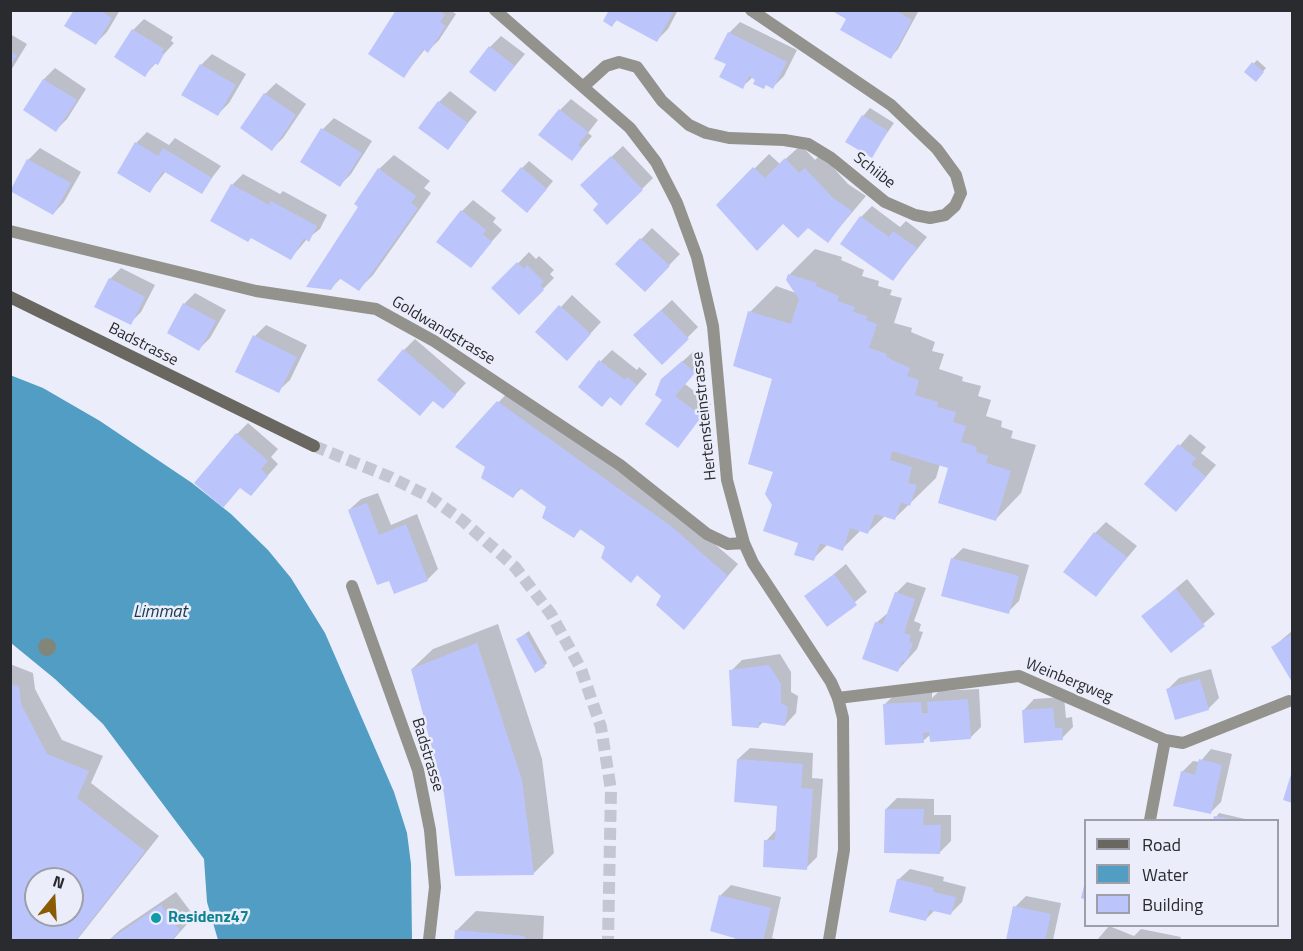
<!DOCTYPE html>
<html>
<head>
<meta charset="utf-8">
<style>
	body { margin:0 }
	#map { position:relative; width:1303px; height:951px; overflow:hidden; background:#ebeefa; font-family:"Titillium Web",sans-serif }
	canvas { display:block }
	.frame { position:absolute; inset:0; border:12px solid #2a2b2f; pointer-events:none }
	.legend { position:absolute; left:1084px; top:819px; width:195px; height:108px; box-sizing:border-box; background:#ebeefa; border:2px solid #9ea0a9; margin:0; padding:8px 10px; list-style:none; font-size:18px; color:#2a2b2f }
	.legend li { display:flex; align-items:center; gap:12px; height:30px }
	.legend b { width:30px; border:2px solid #9ea0a9 }
	.north { position:absolute; left:24px; top:867px; width:60px; height:60px; box-sizing:border-box; background:#ebeefa; border:2px solid #9ea0a9; border-radius:50%; rotate:18deg; font-size:16px; font-weight:700; line-height:24px; text-align:center; color:#2a2b2f }
	.north::after { content:''; display:block; margin:auto; width:21px; height:27px; background:#8a5b00; clip-path:polygon(50% 0,100% 100%,50% 72%,0 100%) }
</style>
</head>
<body>
<div id="map">
<canvas width="1303" height="951"></canvas>
<div class="frame"></div>
<ul class="legend">
<li><b style="height:8px;background:#696760"></b>Road</li>
<li><b style="height:16px;background:#519dc4"></b>Water</li>
<li><b style="height:16px;background:#bbc5fb"></b>Building</li>
</ul>
<div class="north">N</div>
</div>
<script>
const g = document.querySelector('canvas').getContext('2d');
g.lineJoin = 'round';
function fill(path, color) { g.fillStyle = color; g.fill(path, 'evenodd'); }
const shape = rows => new Path2D(rows.map(r => 'M' + r).join(''));
function stroke(path, color, width, dash) { g.strokeStyle = color; g.lineWidth = width; g.lineCap = dash ? 'butt' : 'round'; g.setLineDash(dash || []); g.stroke(path); }
function write(font, color, halo, rows, align = 'center') {
  g.font = font + ' "Titillium Web",sans-serif'; g.lineWidth = 5; g.setLineDash([]); g.textBaseline = 'middle'; g.strokeStyle = halo; g.fillStyle = color; for (const [text, x, y, turn = 0] of rows) {
    g.save(); g.translate(x, y); g.rotate((+turn || 0) * Math.PI / 180); g.textAlign = isNaN(turn) ? turn : align; if (halo) g.strokeText(text, 0, 0); g.fillText(text, 0, 0); g.restore();
  }
}
fill(shape([
	[10,375,43,388,100,421,192,483,231,514,268,550,291,578,325,633,394,792,407,833,411,864,412,940,218,940,207,902,204,859,103,724,55,679,11,643]
]), '#519dc4');
fill(shape([
	[75,10,120,10,107,32,96,43],
	[398,10,450,10,456,14,439,40,428,51,425,49,404,76],
	[611,10,678,10,668,29,657,40,618,19,612,25],
	[837,10,915,10,918,12,898,49,891,57],
	[144,19,173,37,171,41,174,43,145,75,133,30],
	[740,22,797,50,784,76,773,87,753,77,742,87,728,64,729,33],
	[10,34,27,44,10,72],
	[501,36,525,54,495,90,490,47],
	[212,54,246,74,229,103,218,114,201,65],
	[1257,60,1266,68,1256,80,1246,72],
	[55,68,86,89,67,119,56,130,25,110,44,79],
	[276,83,306,104,283,138,272,149,265,94],
	[450,91,477,112,447,148,439,102],
	[571,99,598,120,588,133,592,136,572,159,560,110],
	[870,108,894,123,871,156,863,116],
	[334,118,372,141,351,174,340,185,302,162,323,129],
	[147,132,169,145,175,138,221,166,201,192,166,171,150,191,136,143],
	[801,145,815,160,821,154,848,184,866,196,828,241,808,226,718,205,769,154,780,164],
	[623,146,653,178,642,189,600,204,593,174],
	[40,148,81,172,64,202,53,214,11,190,28,160],
	[394,155,430,181,424,188,431,193,373,275,359,289,341,278,330,289,360,206,379,169],
	[529,161,553,181,534,204,522,168],
	[243,174,280,194,283,191,327,215,320,229,307,239,291,258,252,236,212,221,232,185],
	[473,200,496,218,493,222,502,230,470,266,462,211],
	[872,206,900,227,906,221,927,237,893,279,861,217],
	[652,228,680,254,645,290,617,264],
	[815,249,842,257,841,260,864,270,862,276,879,281,878,286,892,290,890,295,902,298,894,323,912,328,911,332,935,342,932,351,944,354,939,369,963,377,962,381,981,386,978,396,991,400,986,416,1002,421,1001,427,1013,431,1011,438,1036,445,1021,493,996,519,950,467,940,464,936,478,894,519,885,516,868,532,861,530,842,549,828,544,813,559,773,505,774,378,750,312,776,286,796,293,790,274],
	[529,252,536,259,539,256,554,270,550,274,554,278,519,313,494,288],
	[121,268,155,285,141,312,130,323,110,279],
	[195,293,226,310,210,338,199,349,184,304],
	[572,295,601,322,578,347,538,332],
	[672,300,698,327,662,363,646,324],
	[266,325,307,345,290,380,278,391,255,336],
	[415,339,466,383,454,396,434,399,404,350],
	[612,350,637,370,639,367,647,374,621,404,611,396,602,405,601,361],
	[694,351,705,361,685,384,711,404,678,446,664,399,662,380],
	[509,391,683,517,738,564,684,628,663,595,638,574,631,581,607,547,582,528,574,536,548,506,522,488,513,496,487,466,458,446],
	[248,423,278,449,271,457,278,464,261,483,237,434],
	[1190,434,1206,447,1201,453,1216,465,1187,499,1146,484],
	[378,493,391,525,417,514,438,569,427,580,390,579,349,510,361,499],
	[1106,522,1137,546,1096,595,1095,533],
	[963,548,1029,565,1019,601,1008,612,952,559],
	[846,564,867,592,827,625,806,597],
	[1187,579,1215,614,1171,651,1143,616],
	[907,582,926,588,914,621,921,624,919,631,923,632,917,649,898,670,876,623,889,612,896,593],
	[498,624,542,759,554,853,534,873,446,794,412,669,433,649],
	[529,631,547,663,544,666,518,639],
	[1292,631,1292,679,1273,647],
	[780,654,791,672,791,692,798,696,796,713,785,725,764,721,758,727,731,671,742,660],
	[10,664,33,673,35,689,62,740,103,756,91,783,159,836,77,940,17,940,10,936],
	[36,879,72,879,72,915,36,915],
	[1211,669,1219,698,1208,709,1168,689,1179,678],
	[979,689,981,727,970,738,931,734,923,741,884,705,895,694,932,691,932,698,939,691],
	[1064,697,1066,718,1072,717,1073,727,1062,738,1023,711,1034,699],
	[750,748,813,753,812,778,823,779,817,857,806,868,766,841,777,829,779,804,738,759],
	[1211,749,1232,754,1221,802,1210,813,1182,772,1193,761,1200,762],
	[897,798,934,799,934,815,951,815,951,841,939,853,886,809],
	[1219,813,1245,819,1245,820,1214,820],
	[910,869,944,877,943,881,966,887,962,902,951,913,935,910,926,919,898,880],
	[731,885,781,897,772,938,780,940,733,940,737,937,720,896],
	[176,892,194,916,173,940,109,940,120,930],
	[1026,896,1061,903,1053,940,1008,940,1015,907],
	[476,911,544,916,543,940,455,940,456,931],
	[1109,926,1134,936,1141,929,1181,937,1180,940,1097,940]
]), '#0003');
fill(shape([
	[74,10,100,10,112,18,96,45,64,26],
	[396,10,439,10,445,15,440,22,446,26,428,53,423,49,404,78,368,54],
	[609,10,674,10,657,42,616,20,612,27,603,21],
	[835,10,895,10,912,20,891,59,840,30,846,19,834,12],
	[132,29,164,49,161,53,164,54,158,65,154,63,145,77,114,57],
	[728,32,787,62,773,89,766,85,764,89,753,84,755,80,749,76,743,89,719,77,726,64,714,59],
	[489,46,515,66,495,92,469,72],
	[10,52,17,55,10,66],
	[1252,62,1264,72,1256,82,1244,72],
	[200,64,236,85,218,116,181,95],
	[43,79,77,100,56,132,23,110],
	[264,93,296,115,272,151,240,128],
	[438,101,468,123,448,150,418,128],
	[559,109,588,132,578,145,582,148,572,161,538,135],
	[862,115,888,131,872,158,845,142],
	[321,128,362,153,340,187,300,162],
	[135,142,158,156,163,148,212,178,202,194,163,171,150,193,117,173],
	[611,156,643,190,607,225,593,210,598,204,580,185],
	[785,158,799,173,805,168,833,198,852,211,828,243,808,228,798,238,783,224,757,251,716,205,753,167,765,178],
	[27,159,71,183,53,215,10,191],
	[521,167,547,189,527,213,501,191],
	[378,168,416,196,411,203,418,208,359,291,339,278,331,290,306,287,358,207,354,204],
	[231,184,269,205,271,201,317,226,309,242,304,238,291,260,251,238,248,242,210,221],
	[461,210,486,230,483,234,492,242,471,268,436,242],
	[860,216,889,237,893,231,917,248,893,281,840,244],
	[640,238,670,266,645,292,615,264],
	[517,262,524,269,527,265,544,282,540,285,544,290,519,315,491,288],
	[788,274,817,283,816,286,839,296,837,301,855,307,853,312,867,316,866,320,877,324,869,348,887,354,886,357,910,368,907,376,919,380,915,395,938,402,937,407,956,412,953,422,966,426,961,442,977,447,976,452,988,456,986,463,1011,471,996,521,938,503,948,468,892,451,890,460,912,467,908,483,917,485,910,506,901,502,895,520,875,514,868,534,850,528,843,551,820,543,814,561,794,555,798,543,763,531,772,505,765,494,773,472,748,464,772,379,733,366,748,311,791,324,799,299,786,280],
	[109,278,145,297,131,325,94,307],
	[183,303,216,321,199,351,167,333],
	[559,305,591,334,567,361,535,332],
	[661,310,689,339,662,365,633,335],
	[253,335,297,357,279,393,235,372],
	[403,349,456,395,443,409,433,401,420,416,377,380],
	[599,360,625,380,627,377,637,385,621,406,610,397,602,407,578,387],
	[682,361,695,373,675,396,702,416,678,448,645,424,662,400,655,395,661,379],
	[497,401,672,527,728,576,684,630,656,605,661,596,637,575,631,583,601,558,605,547,580,529,574,538,542,518,546,507,520,488,513,498,481,478,485,467,455,447],
	[236,433,268,461,261,469,268,476,251,496,240,488,223,508,194,483],
	[1178,444,1196,458,1191,464,1206,477,1176,512,1144,484],
	[367,503,379,535,406,524,428,581,394,594,389,581,377,585,348,510],
	[1094,532,1127,557,1096,597,1063,572],
	[951,558,1019,576,1009,614,941,596],
	[834,574,857,605,827,627,804,596],
	[1176,589,1205,626,1171,653,1141,616],
	[895,592,915,599,904,633,911,635,909,642,913,643,906,662,902,661,898,672,862,659,875,622,883,624],
	[526,634,545,667,535,673,516,639],
	[1292,634,1292,682,1271,647],
	[477,643,522,780,534,875,455,876,444,794,411,669],
	[769,665,781,684,781,703,788,707,785,726,759,722,759,728,732,726,729,670],
	[1200,679,1209,710,1175,720,1166,689],
	[10,685,19,686,21,704,47,754,89,771,77,798,145,851,76,940,14,940,10,938],
	[36,879,72,879,72,915,36,915],
	[968,699,971,739,930,742,929,732,923,733,924,743,885,745,883,704,921,702,922,713,928,713,927,702],
	[1053,708,1055,728,1062,728,1063,740,1024,743,1022,710],
	[737,759,803,764,801,788,813,789,807,870,763,867,764,840,775,840,777,806,734,802],
	[1199,759,1222,765,1211,814,1173,806,1181,771,1195,775],
	[1292,771,1292,803,1283,800],
	[885,809,924,809,923,825,941,825,940,854,884,853],
	[1214,816,1232,819,1232,820,1213,820],
	[897,879,934,888,933,892,956,897,951,915,929,910,926,921,889,912],
	[1085,882,1086,882,1086,900,1081,898],
	[719,895,771,908,763,940,741,940,710,931],
	[161,905,180,931,172,940,109,940],
	[1013,906,1051,914,1045,940,1006,940],
	[455,930,525,936,525,940,454,940]
]), '#bbc5fb');
stroke(shape([
	[314,446,390,477,430,497,463,521,515,567,551,614,581,669,601,727,611,790,608,940]
]), '#c4c7d1', 12, [12, 6]);
stroke(shape([
	[838,698,1019,676,1165,740,1150,820],
	[1165,740,1183,743,1289,701]
]), '#94928d', 12);
stroke(shape([
	[495,10,630,128,656,162,677,203,697,257,713,326,727,480,744,543,753,563,831,682,838,698,843,718,844,850,829,940],
	[584,86,606,66,619,62,637,67,662,101,689,125,706,133,729,138,784,140,808,144,831,158,885,202,915,215,930,218,945,215,955,206,961,193,956,175,937,149,891,105,751,10],
	[10,231,256,291,376,309,434,341,620,465,707,534,728,544,744,543],
	[352,586,418,770,430,830,435,887,429,940]
]), '#94928d', 12);
stroke(shape([
	[10,297,314,446]
]), '#696760', 12);
g.fillStyle = '#828679';
for (const [x, y] of [
	[47,647]
]) { g.beginPath(); g.arc(x, y, 9, 0, 2 * Math.PI); g.fill(); }
for (const [x, y, r, color] of [
	[156,918,6,"#0f9aa8"]
]) { const dot = new Path2D(); dot.arc(x, y, r, 0, 2 * Math.PI); g.fillStyle = color; g.fill(dot); stroke(dot, '#ebeefa', 2); }
write('16px', '#2a2b2f', '#ebeefa', [
	["Schiibe",874,171,38],
	["Goldwandstrasse",443,331,31],
	["Badstrasse",143,345,27],
	["Hertensteinstrasse",705,416,-96],
	["Weinbergweg",1069,681,22],
	["Badstrasse",427,755,73]
]);
write('bold 16px', '#0d838f', '#ebeefa', [
	["Residenz47",168,918]
], 'left');
write('italic 18px', '#17394b', '#ebeefa', [
	["Limmat",160,613]
]);
</script>
</body>
</html>
